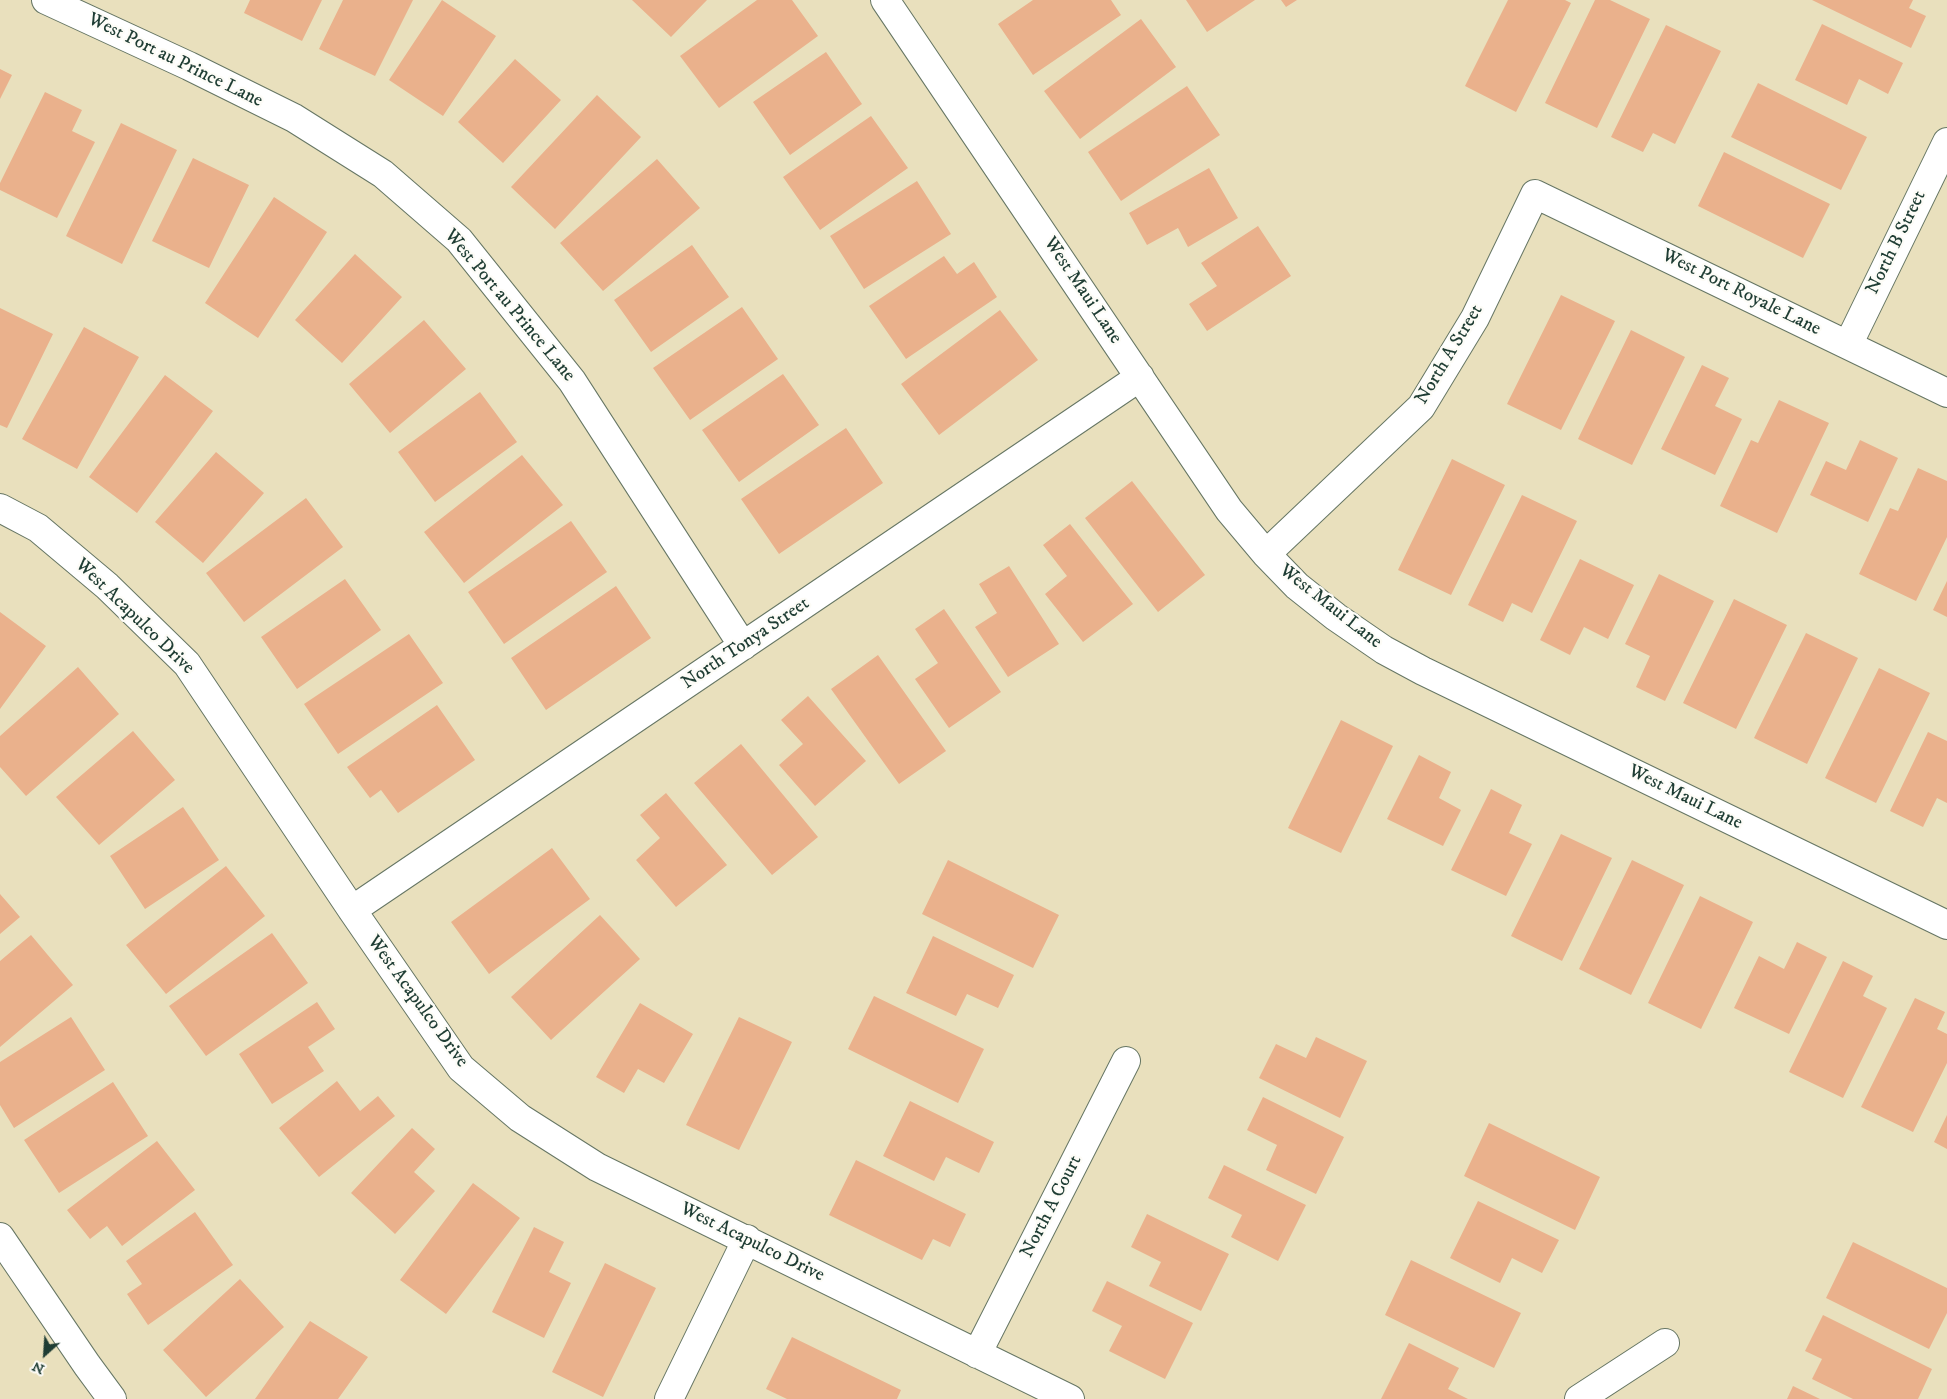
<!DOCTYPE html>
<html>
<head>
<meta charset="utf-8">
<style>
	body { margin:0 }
	#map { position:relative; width:1947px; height:1399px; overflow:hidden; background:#e9e0bd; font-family:"IM FELL DW Pica",serif }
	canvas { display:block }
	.north { position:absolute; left:20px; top:1329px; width:50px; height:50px; -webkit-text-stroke:4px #fdfcf7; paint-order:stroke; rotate:206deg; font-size:14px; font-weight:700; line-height:20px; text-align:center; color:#1f3d34 }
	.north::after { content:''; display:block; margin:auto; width:18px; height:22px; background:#1f3d34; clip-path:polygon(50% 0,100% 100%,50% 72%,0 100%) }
</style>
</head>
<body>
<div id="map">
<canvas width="1947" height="1399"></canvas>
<div class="north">N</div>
</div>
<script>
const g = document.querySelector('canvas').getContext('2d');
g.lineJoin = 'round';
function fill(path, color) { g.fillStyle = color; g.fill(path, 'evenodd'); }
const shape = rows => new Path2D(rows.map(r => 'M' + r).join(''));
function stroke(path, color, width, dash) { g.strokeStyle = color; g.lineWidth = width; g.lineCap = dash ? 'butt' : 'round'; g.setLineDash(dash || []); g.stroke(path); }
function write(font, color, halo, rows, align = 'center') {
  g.font = font + ' "IM FELL DW Pica",serif'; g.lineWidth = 4.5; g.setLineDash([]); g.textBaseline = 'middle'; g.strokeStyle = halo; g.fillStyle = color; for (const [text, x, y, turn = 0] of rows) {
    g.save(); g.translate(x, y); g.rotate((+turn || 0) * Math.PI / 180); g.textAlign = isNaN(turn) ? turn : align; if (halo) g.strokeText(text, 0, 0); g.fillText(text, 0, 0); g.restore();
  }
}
fill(shape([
	[250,0,322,0,302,41,244,13],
	[343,0,413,0,375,76,319,49],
	[442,0,496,36,443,116,389,80],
	[632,0,707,0,671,37],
	[757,0,792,0,818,36,719,108,680,56],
	[1033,0,1111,0,1121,15,1033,75,998,24],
	[1186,0,1255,0,1207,32],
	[1281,0,1297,0,1286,7],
	[1508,0,1565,0,1571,3,1516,112,1465,86],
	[1595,0,1610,0,1650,19,1597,128,1545,103],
	[1812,0,1913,0,1909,8,1926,16,1911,48],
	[1141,19,1176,67,1080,139,1044,91],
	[1822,24,1903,63,1888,94,1859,79,1847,105,1795,80],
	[1666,25,1721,51,1675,144,1653,133,1643,152,1611,137],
	[826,52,862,104,790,155,753,102],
	[515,59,561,100,503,163,458,122],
	[0,69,12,75,0,99],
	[1758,83,1867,137,1841,190,1731,137],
	[1187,86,1220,135,1121,201,1088,152],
	[45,92,82,110,72,131,95,142,57,218,0,190,0,183],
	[597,95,641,137,555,229,511,187],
	[871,116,908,168,820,230,783,177],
	[121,123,177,150,122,264,66,236],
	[1724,152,1830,204,1803,258,1698,206],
	[193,158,249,185,209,268,152,241],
	[657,159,700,208,603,291,560,243],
	[1209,168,1238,218,1188,247,1178,228,1147,245,1129,213],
	[917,181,951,234,864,289,830,236],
	[274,197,327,232,258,338,205,303],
	[1258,226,1291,276,1207,331,1189,304,1217,286,1201,263],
	[692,245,729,297,651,352,614,300],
	[355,254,402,297,342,363,295,320],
	[944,256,957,274,974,262,997,297,906,359,869,306],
	[1561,295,1615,321,1561,430,1507,404],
	[742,307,778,359,690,420,653,368],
	[0,308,53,334,7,428,0,425],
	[1000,310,1038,360,939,435,901,384],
	[424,320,466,369,390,433,349,384],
	[84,327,139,357,77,469,22,439],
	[1631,330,1685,357,1632,465,1578,439],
	[1702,365,1729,378,1715,406,1742,419,1715,475,1661,449],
	[783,374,819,425,739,482,702,430],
	[165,375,213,411,137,513,89,477],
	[480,392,517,442,435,502,398,452],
	[1779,400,1829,423,1777,533,1720,506,1751,440,1758,443],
	[846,428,883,483,779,554,741,499],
	[1860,440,1898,458,1868,522,1810,495,1826,461,1846,470],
	[216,452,264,493,203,563,155,522],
	[522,455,563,505,464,583,424,532],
	[1452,459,1505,485,1451,595,1398,570],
	[1918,468,1947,481,1947,537,1916,601,1859,574,1890,508,1898,511],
	[1132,481,1205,575,1158,612,1085,518],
	[1522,495,1577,521,1532,613,1512,603,1503,622,1468,605],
	[306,498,343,547,244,622,206,573],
	[571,521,607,572,504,644,468,592],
	[1070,524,1133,604,1083,642,1045,594,1067,576,1043,545],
	[1580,559,1634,585,1608,639,1584,627,1570,655,1540,640],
	[1009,566,1059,644,1008,677,975,627,997,613,979,584],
	[1659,574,1714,601,1665,701,1636,687,1650,656,1625,644],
	[345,579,381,630,297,689,261,637],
	[1947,581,1947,617,1933,610],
	[616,586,651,638,546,710,511,658],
	[1734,599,1787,625,1736,729,1683,703],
	[944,609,1001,692,949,728,915,679,938,663,915,629],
	[0,612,46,646,0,709],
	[1806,633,1858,658,1807,764,1754,738],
	[409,634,443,683,338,754,304,704],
	[878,655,946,751,899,784,831,689],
	[78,667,119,714,26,796,0,767,0,736],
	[1879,668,1930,693,1876,803,1825,778],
	[808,696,866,761,815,806,779,765,803,744,781,720],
	[437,705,475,760,398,813,381,790,370,798,347,767],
	[1341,720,1393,746,1341,853,1288,828],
	[133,731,175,780,99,845,56,797],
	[1928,732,1947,741,1947,803,1937,798,1923,827,1890,811],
	[741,744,818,837,772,875,694,783],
	[1419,755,1451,772,1439,798,1461,810,1443,846,1387,819],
	[1491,789,1522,805,1509,833,1532,844,1506,896,1451,870],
	[666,793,727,865,676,907,636,860,660,838,640,815],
	[183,807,219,860,145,909,110,856],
	[1561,834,1612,858,1562,961,1511,936],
	[552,848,590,899,489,974,451,922],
	[948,860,1059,915,1033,968,922,914],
	[1632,860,1684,885,1631,995,1579,969],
	[226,866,265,916,166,994,126,945],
	[0,894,20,917,0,934],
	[1700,896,1753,922,1701,1029,1648,1003],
	[600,915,640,959,551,1040,511,997],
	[272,933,308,983,206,1056,169,1006],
	[31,935,73,985,0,1047,0,961],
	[933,936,1014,975,998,1008,967,994,956,1016,906,993],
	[1797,942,1827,957,1789,1034,1734,1008,1759,956,1784,969],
	[1843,961,1873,976,1863,996,1887,1008,1843,1098,1789,1072],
	[874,996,984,1049,958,1103,848,1049],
	[1915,998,1945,1012,1937,1029,1947,1034,1947,1063,1913,1132,1861,1107],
	[317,1002,335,1029,308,1047,324,1071,272,1104,239,1054],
	[640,1003,693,1034,664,1083,638,1069,624,1093,596,1077],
	[71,1017,105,1070,14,1128,0,1105,0,1062],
	[739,1017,792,1042,739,1150,686,1125],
	[1316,1037,1367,1061,1340,1118,1259,1078,1276,1044,1306,1058],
	[337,1081,360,1111,378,1096,395,1116,319,1177,279,1128],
	[113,1082,148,1136,59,1193,24,1140],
	[1263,1097,1344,1137,1316,1194,1266,1170,1277,1145,1247,1130],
	[910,1101,994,1142,979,1173,946,1157,934,1181,883,1156],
	[1947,1115,1947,1149,1934,1142],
	[1489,1123,1600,1177,1575,1230,1464,1176],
	[412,1128,435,1149,414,1172,435,1191,395,1234,351,1193],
	[157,1141,195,1190,122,1246,107,1226,90,1239,67,1210],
	[856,1160,966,1214,950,1247,933,1239,922,1260,829,1215],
	[1224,1165,1306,1205,1278,1261,1231,1237,1242,1215,1208,1198],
	[473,1183,520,1218,446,1314,400,1280],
	[1478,1201,1559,1240,1542,1273,1512,1258,1500,1283,1450,1258],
	[195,1212,233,1265,148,1325,127,1294,142,1284,126,1261],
	[1147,1214,1229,1254,1201,1311,1149,1286,1161,1262,1131,1247],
	[534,1227,564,1242,549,1272,571,1283,544,1338,492,1312],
	[1853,1242,1947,1288,1947,1313,1929,1349,1826,1298],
	[1411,1260,1521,1313,1494,1368,1385,1315],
	[605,1263,656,1288,603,1397,552,1372],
	[240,1279,284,1327,206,1397,163,1350],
	[1107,1281,1193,1323,1165,1379,1109,1351,1122,1326,1092,1311],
	[1823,1315,1932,1369,1918,1399,1853,1399,1812,1379,1822,1359,1805,1351],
	[310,1321,368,1357,338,1399,255,1399],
	[792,1337,901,1390,897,1399,787,1399,766,1389],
	[1409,1343,1459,1368,1448,1389,1468,1399,1381,1399],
	[1793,1386,1820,1399,1787,1399]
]), '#eab18c');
const minor = shape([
	[46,0,189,66,294,118,383,174,459,240,572,381,743,646],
	[885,0,1229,510,1266,554,1297,586,1336,617,1384,650,1423,671,1947,925],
	[1848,345,1947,142],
	[0,508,38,528,107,586,187,664,352,910,461,1068,520,1118,597,1167,1070,1399],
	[1266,554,1421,407,1475,318,1535,194,1947,393],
	[352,910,1140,377],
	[0,1237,87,1365,112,1399],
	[977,1354,1126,1061],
	[669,1399,747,1239],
	[1579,1399,1665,1343]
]);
stroke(minor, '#667664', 30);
stroke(minor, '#fff', 28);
write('19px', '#1f3d34', '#fdfcf7', [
	["West Port au Prince Lane",175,61,26],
	["North B Street",1897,243,-64],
	["West Maui Lane",1082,291,56],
	["West Port Royale Lane",1741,293,26],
	["West Port au Prince Lane",509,306,50],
	["North A Street",1450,355,-59],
	["West Maui Lane",1330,607,38],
	["West Acapulco Drive",134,617,44],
	["North Tonya Street",746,644,-34],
	["West Maui Lane",1685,798,26],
	["West Acapulco Drive",417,1002,54],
	["North A Court",1052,1207,-63],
	["West Acapulco Drive",752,1243,26]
]);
</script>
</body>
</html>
